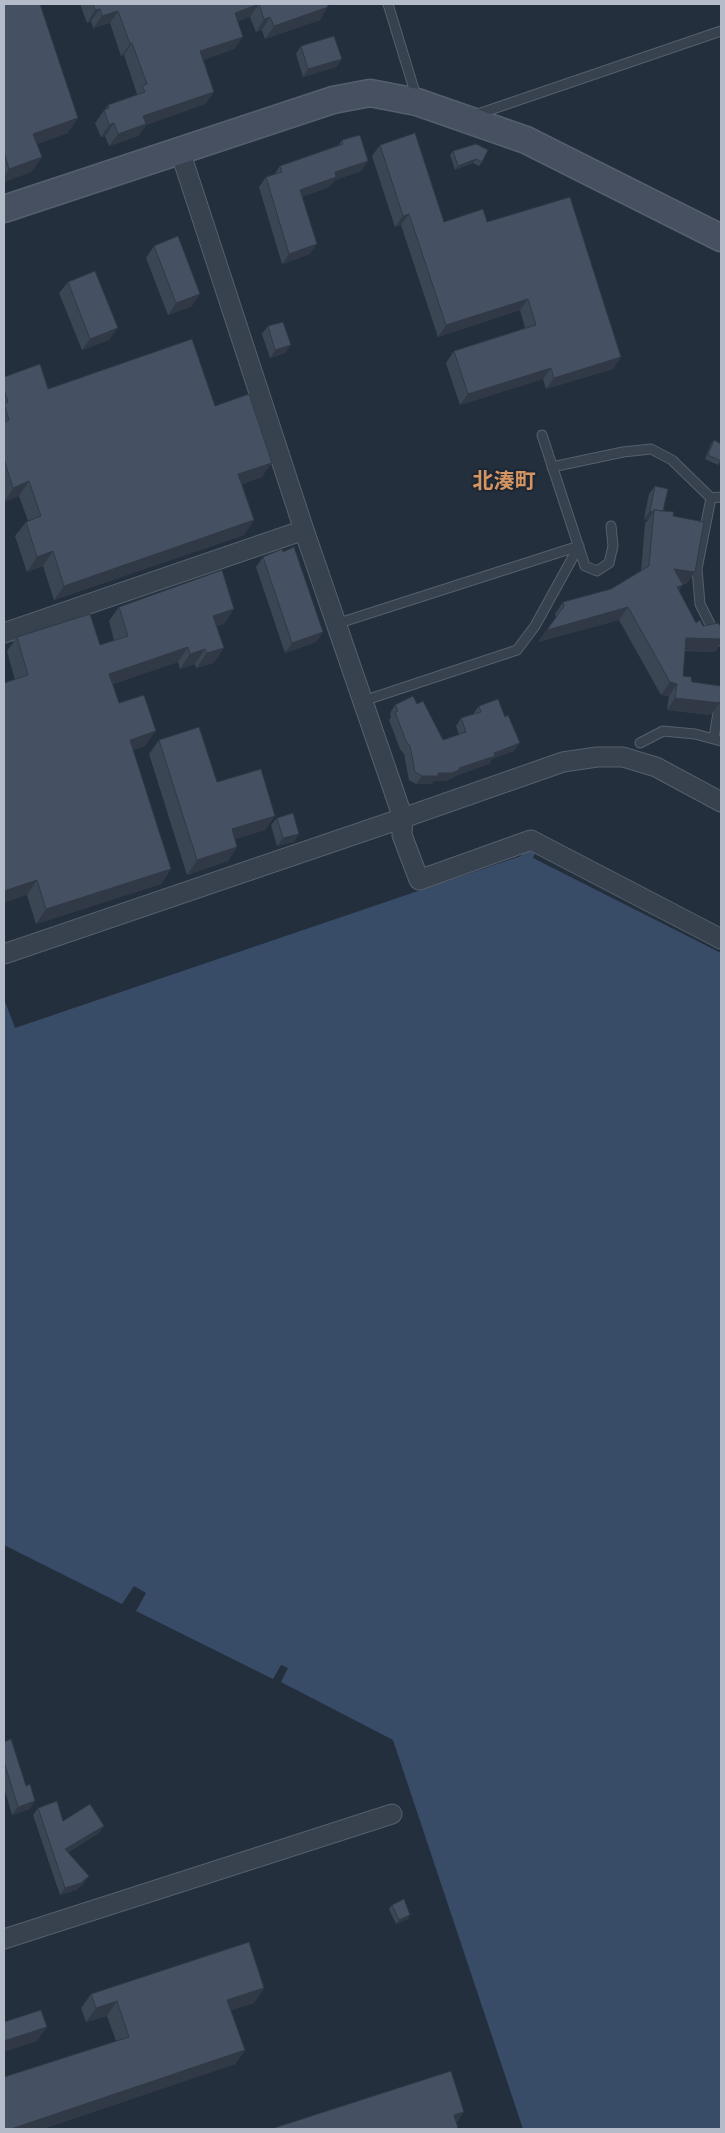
<!DOCTYPE html>
<html>
<head>
<meta charset="utf-8">
<style>
	body { margin:0 }
	#map { position:relative; width:725px; height:2133px; overflow:hidden; background:#242f3e; font-family:"Titillium Web",sans-serif }
	canvas { display:block }
	.frame { position:absolute; inset:0; border:5px solid #b4bcc9; pointer-events:none }
</style>
</head>
<body>
<div id="map">
<canvas width="725" height="2133"></canvas>
<div class="frame"></div>
</div>
<script>
const g = document.querySelector('canvas').getContext('2d');
g.lineJoin = 'round';
function fill(path, color) { g.fillStyle = color; g.fill(path, 'evenodd'); }
const shape = rows => new Path2D(rows.map(r => 'M' + r).join(''));
function stroke(path, color, width, dash) { g.strokeStyle = color; g.lineWidth = width; g.lineCap = dash ? 'butt' : 'round'; g.setLineDash(dash || []); g.stroke(path); }
function write(font, color, halo, rows, align = 'center') {
  g.font = font + ' "Titillium Web","Noto Sans JP",sans-serif'; g.lineWidth = 4; g.setLineDash([]); g.textBaseline = 'middle'; g.strokeStyle = halo; g.fillStyle = color; for (const [text, x, y, turn = 0] of rows) {
    g.save(); g.translate(x, y); g.rotate((+turn || 0) * Math.PI / 180); g.textAlign = isNaN(turn) ? turn : align; if (halo) g.strokeText(text, 0, 0); g.fillText(text, 0, 0); g.restore();
  }
}
fill(shape([
	[523,848,535,853,533,858,721,953,721,2129,523,2129,393,1740,281,1682,288,1668,281,1665,273,1679,136,1611,146,1593,134,1586,122,1604,4,1545,4,999,15,1028,521,856]
]), '#394c67');
const lane = shape([
	[388,4,417,99],
	[475,115,721,31],
	[542,435,585,566,597,571,609,563,613,546,611,526],
	[552,467,623,452,651,449,672,460,711,498],
	[721,497,711,498,697,569,700,604,712,628,721,641],
	[336,624,579,546],
	[363,701,517,650,535,626,579,546],
	[714,738,721,693],
	[640,743,663,731,695,734,721,741]
]);
const street = shape([
	[180,151,304,530,403,818,402,835,419,880,531,840,721,939],
	[4,633,304,530],
	[4,954,403,818,563,762,597,757,623,757,656,767,721,802],
	[4,1939,392,1814]
]);
const secondary = shape([
	[4,209,333,100,370,93,417,102,526,140,721,238]
]);
stroke(lane, '#565f6c', 11);
stroke(street, '#565f6c', 21);
stroke(secondary, '#565f6c', 29);
stroke(lane, '#38414e', 9);
stroke(street, '#38414e', 19);
stroke(secondary, '#465061', 26);
fill(shape([
	[4,4,68,133,37,144,42,157,31,172,4,182],
	[80,4,327,4,320,20,265,39,262,30,256,32,250,17,237,21,243,37,234,49,203,60,214,92,205,104,146,125,138,136,109,146,105,136,101,137,95,123,108,105,136,95,137,94,124,55,121,56,110,23,93,28,91,21,87,23],
	[301,46,342,59,336,67,303,77,296,54],
	[342,140,361,171,335,180,329,187,302,197,310,254,282,264,259,187,266,177,274,175,280,166,338,146],
	[476,144,482,162,479,166,473,163,455,170,450,155,453,151],
	[380,145,444,222,487,222,613,369,546,389,543,379,460,405,446,363,454,351,525,328,520,310,438,337,401,225,395,227,372,156],
	[154,246,192,306,168,315,146,258],
	[68,282,109,340,82,350,59,293],
	[268,326,285,353,270,358,262,334],
	[4,377,48,389,215,406,262,477,242,484,254,520,244,535,54,600,43,566,27,572,15,536,26,522,28,521,19,496,4,502],
	[714,440,721,460,718,465,705,459,711,444],
	[655,486,663,511,673,516,695,572,686,584,682,584,679,591,696,623,703,626,720,626,721,620,721,643,715,652,685,651,683,676,692,682,711,715,667,710,669,696,661,695,619,620,538,642,556,618,555,614,563,602,611,589,641,571,645,523,648,520,644,519,649,494],
	[263,557,323,632,316,642,285,653,256,567],
	[119,607,224,624,216,626,214,663,196,668,195,664,180,669,178,662,113,684,119,703,145,746,133,750,171,869,161,884,36,924,27,895,15,680,7,651,17,637,100,645,114,640,109,621],
	[417,704,443,740,459,735,456,726,461,718,473,714,479,706,514,751,492,759,489,764,455,776,453,778,445,781,434,781,432,784,416,784,409,780,404,754,400,749,389,720,391,717,390,713,395,705],
	[159,740,217,782,275,816,265,830,235,839,237,847,228,861,187,875,149,754],
	[277,818,299,834,293,842,277,846,271,825],
	[4,1742,30,1809,12,1815,4,1788],
	[38,1808,63,1821,104,1826,99,1833,68,1852,84,1883,76,1890,60,1895,33,1815],
	[392,1905,408,1919,396,1924,389,1909],
	[264,1988,254,2003,231,2010,245,2050,235,2064,43,2129,4,2129,116,2041,107,2016,86,2022,81,2008,91,1994]
]), '#3b4654');
fill(shape([
	[259,4,250,17,226,26,235,13],
	[328,7,320,20,265,39,274,26],
	[100,9,91,21,87,23,95,10],
	[118,11,110,23,93,28,102,16],
	[270,17,262,30,256,32,264,19],
	[243,37,234,49,191,64,200,51],
	[132,43,124,55,121,56,130,44],
	[342,59,336,67,303,77,308,69],
	[214,92,205,104,146,125,138,136,109,146,118,134,143,116],
	[78,118,68,133,22,149,33,134],
	[114,123,105,136,101,137,109,125],
	[42,157,31,172,4,182,4,177,9,169],
	[476,159,473,163,455,170,458,166],
	[368,161,361,171,335,180,329,187,293,200,300,190,335,172],
	[409,214,401,225,395,227,403,216],
	[317,244,310,254,282,264,289,254],
	[200,294,192,306,168,315,176,303],
	[528,299,520,310,438,337,446,325],
	[118,328,109,340,82,350,90,339],
	[291,345,285,353,270,358,275,350],
	[621,357,613,369,546,389,554,378],
	[551,368,543,379,460,405,468,394],
	[272,463,262,477,228,488,238,474],
	[29,481,19,496,4,502,13,488],
	[650,511,653,512,648,520,644,519],
	[254,520,244,535,54,600,64,586],
	[53,551,43,566,27,572,37,557],
	[674,569,695,572,686,584,666,581],
	[683,585,674,597,677,587],
	[628,607,619,620,538,642,547,630],
	[234,609,224,624,202,631,213,616],
	[323,632,316,642,285,653,292,643],
	[686,638,721,639,721,643,715,652,678,650],
	[188,647,178,662,99,689,109,674],
	[224,648,214,663,196,668,207,653],
	[205,649,195,664,180,669,190,654],
	[670,682,677,684,669,696,661,695],
	[675,698,720,703,711,715,667,710],
	[156,731,145,746,120,754,130,740],
	[520,743,514,751,492,759,489,764,455,776,453,778,445,781,434,781,432,784,416,784,422,776,459,768],
	[275,816,265,830,222,843,232,829],
	[299,834,293,842,277,846,283,838],
	[237,847,228,861,187,875,197,860],
	[171,869,161,884,36,924,46,909],
	[37,880,27,895,4,903,4,891],
	[35,1801,30,1809,12,1815,18,1807],
	[104,1826,99,1833,60,1856,65,1849],
	[89,1876,84,1883,76,1890,60,1895,65,1888],
	[410,1915,408,1919,396,1924,399,1920],
	[264,1988,254,2003,217,2015,227,2000],
	[117,2001,107,2016,86,2022,96,2008],
	[47,2027,37,2041,4,2052,4,2041],
	[245,2050,235,2064,43,2129,11,2129],
	[464,2112,454,2127,454,2115]
]), '#303945');
const building = shape([
	[4,4,40,4,78,118,33,134,42,157,9,169,4,152,4,4],
	[93,4,327,4,328,7,274,26,270,17,264,19,259,4,235,13,243,37,200,51,214,92,143,116,146,124,118,134,114,123,109,125,104,110,109,108,108,105,145,92,142,86,147,84,132,43,130,44,118,11,102,16,100,9,95,10,93,4],
	[334,36,342,59,308,69,301,46,334,36],
	[415,133,444,222,483,209,487,222,570,197,621,357,554,378,551,368,468,394,454,351,536,325,528,299,446,325,409,214,403,216,380,145,415,133],
	[360,135,368,161,335,172,336,177,300,190,317,244,289,254,266,177,282,172,280,166,343,144,342,140,360,135],
	[476,144,488,150,482,162,476,159,458,166,453,151,476,144],
	[178,236,200,294,176,303,154,246,178,236],
	[95,271,118,328,90,339,68,282,95,271],
	[283,322,291,345,275,350,268,326,283,322],
	[192,339,215,406,249,394,272,463,238,474,254,520,64,586,53,551,37,557,26,522,41,516,29,481,13,488,4,459,4,422,9,420,4,404,8,402,4,390,4,377,40,364,48,389,192,339],
	[714,440,721,444,721,461,708,455,714,440],
	[655,486,668,489,663,511,654,510,653,512,650,511,655,486],
	[654,510,674,512,673,516,704,522,695,572,674,569,683,585,677,587,696,623,700,620,703,626,718,623,721,627,721,639,686,638,683,676,691,677,692,682,721,686,721,694,720,703,675,698,677,684,670,682,628,607,547,630,564,606,563,602,611,589,649,566,654,510],
	[294,547,323,632,292,643,263,557,282,549,283,552,294,547],
	[222,570,234,609,213,616,224,648,207,653,205,649,190,654,188,647,109,674,119,703,144,695,156,731,130,740,171,869,46,909,37,880,4,891,4,683,28,675,17,637,90,614,100,645,128,636,119,607,222,570],
	[413,696,417,704,423,701,443,740,466,732,461,718,481,712,479,706,498,699,505,717,508,715,520,743,494,753,495,756,459,768,459,770,451,773,438,773,438,776,422,776,415,772,410,746,406,741,395,712,398,711,395,705,413,696],
	[199,727,217,782,261,769,275,816,232,829,237,847,197,860,159,740,199,727],
	[293,813,299,834,283,838,277,818,293,813],
	[11,1739,26,1786,30,1784,35,1801,18,1807,4,1762,4,1742,11,1739],
	[57,1801,63,1821,90,1804,104,1826,65,1849,89,1876,81,1883,65,1888,38,1808,57,1801],
	[404,1899,410,1915,399,1920,392,1905,404,1899],
	[249,1942,264,1988,227,2000,245,2050,11,2129,4,2129,4,2077,129,2037,117,2001,96,2008,91,1994,249,1942],
	[41,2010,47,2027,4,2041,4,2022,41,2010],
	[451,2071,464,2112,454,2115,458,2128,453,2129,271,2129,451,2071]
]);
fill(building, '#455162');
stroke(building, '#303945', 1);
write('bold 21px', '#d59563', '#1d2633', [
	["北湊町",504,483]
]);
</script>
</body>
</html>
